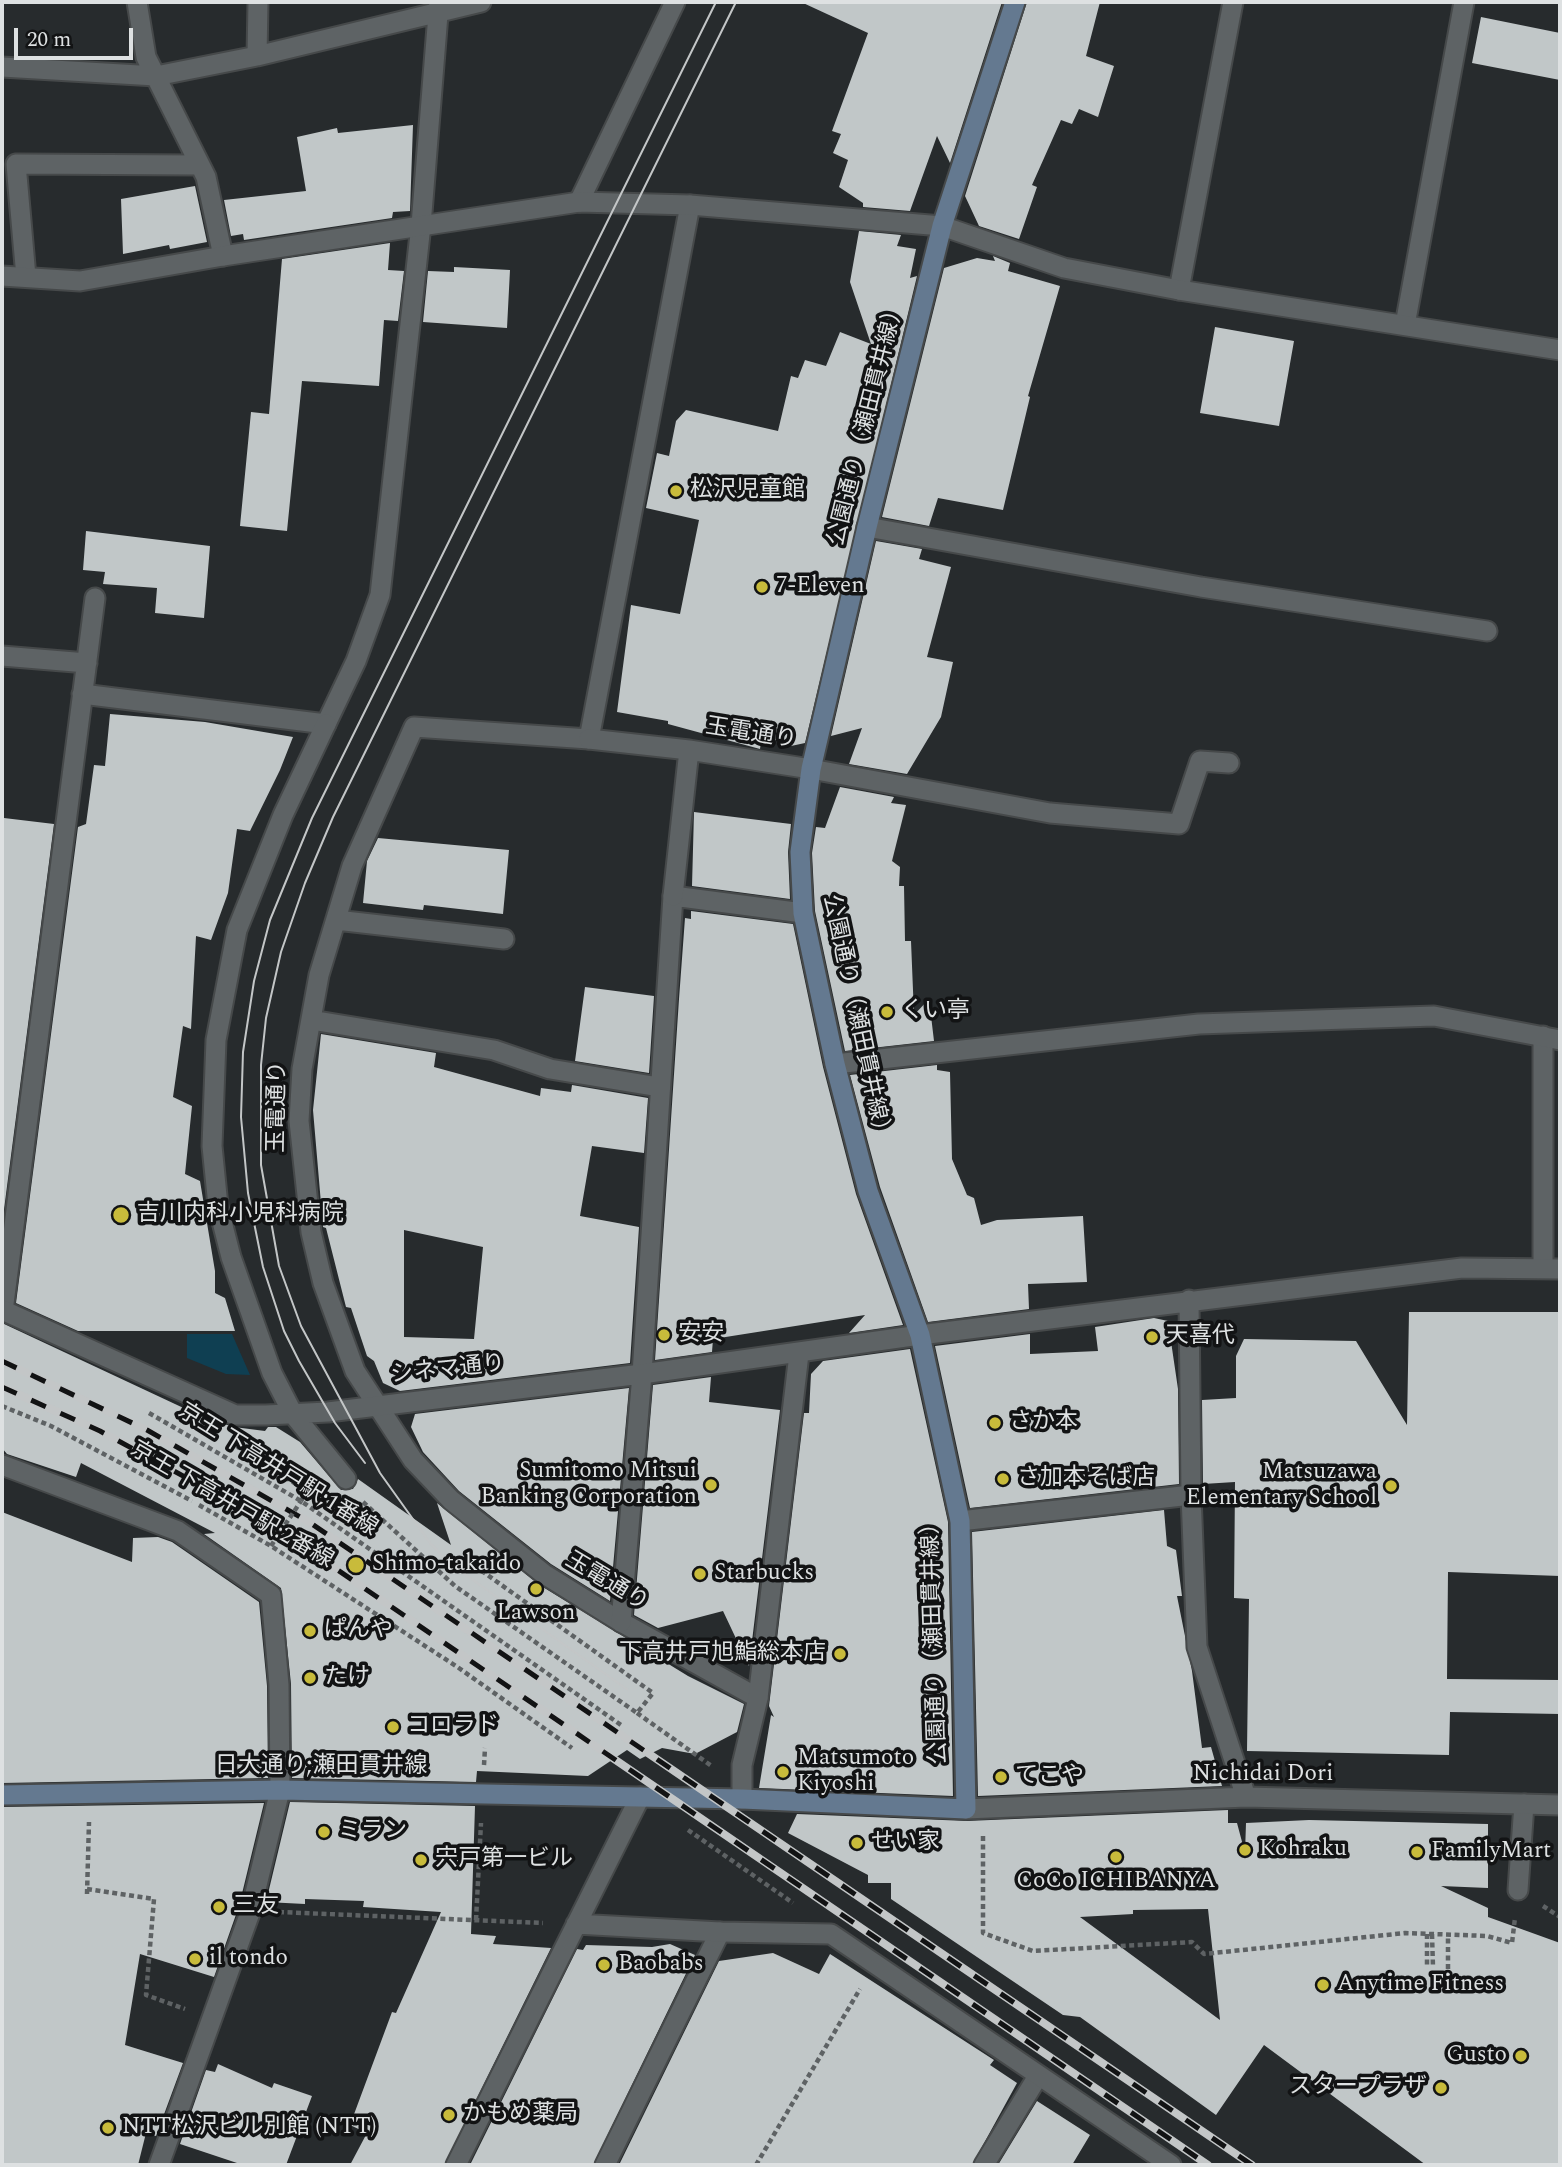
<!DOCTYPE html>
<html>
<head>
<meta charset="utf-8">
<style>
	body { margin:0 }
	#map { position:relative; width:1562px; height:2167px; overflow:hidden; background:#272b2d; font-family:Spectral,serif }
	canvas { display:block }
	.frame { position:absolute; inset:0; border:4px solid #dee1e2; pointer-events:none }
	.scale { position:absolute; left:14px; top:28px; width:119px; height:32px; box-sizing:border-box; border:4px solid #dee1e2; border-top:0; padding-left:9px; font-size:21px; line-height:24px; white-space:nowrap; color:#dee1e2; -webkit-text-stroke:5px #121314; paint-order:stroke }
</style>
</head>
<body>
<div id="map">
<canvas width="1562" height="2167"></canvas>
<div class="frame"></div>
<div class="scale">20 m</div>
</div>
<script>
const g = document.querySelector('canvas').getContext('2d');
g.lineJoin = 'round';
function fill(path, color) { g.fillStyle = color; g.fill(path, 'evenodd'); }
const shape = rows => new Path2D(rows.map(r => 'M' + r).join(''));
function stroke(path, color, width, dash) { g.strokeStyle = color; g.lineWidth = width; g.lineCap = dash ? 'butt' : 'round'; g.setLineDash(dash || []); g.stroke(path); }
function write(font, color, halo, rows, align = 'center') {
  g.font = font + ' Spectral,"Noto Sans JP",serif'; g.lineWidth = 7; g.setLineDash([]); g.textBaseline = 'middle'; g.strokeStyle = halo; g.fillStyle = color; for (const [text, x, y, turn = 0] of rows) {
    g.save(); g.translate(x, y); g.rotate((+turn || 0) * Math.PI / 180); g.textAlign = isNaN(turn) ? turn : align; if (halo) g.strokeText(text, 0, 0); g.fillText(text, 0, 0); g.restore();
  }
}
fill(shape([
	[187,1334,232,1334,250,1375,226,1374,187,1358]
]), '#0f3f52');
fill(shape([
	[801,2,1002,2,950,163,937,136,910,211,863,207,863,203,839,187,848,160,833,153,841,134,832,131,868,33],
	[1027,2,1100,2,1086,56,1114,66,1098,117,1079,109,1072,124,1061,120,1032,185,1037,187,1019,239,979,226,965,196],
	[1481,17,1560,33,1560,80,1472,63],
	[413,125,410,211,393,212,392,218,244,240,243,234,231,236,224,200,306,191,297,137,337,128,338,133],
	[195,186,207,242,170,249,169,245,123,254,121,199],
	[859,231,901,235,897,246,916,249,910,278,917,276,805,743,791,746,762,735,760,749,668,724,668,721,617,712,631,605,680,614,699,520,646,508,657,453,669,456,676,421,686,410,778,431,791,376,798,378,805,360,826,366,840,332,871,344,850,282],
	[390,243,388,270,404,271,398,321,384,320,379,386,302,381,287,531,240,526,251,412,269,414,282,259],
	[993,256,1010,263,1008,271,1060,286,1028,396,1030,397,1003,510,938,498,929,526,882,517,944,268,977,258,995,261],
	[454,267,510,270,507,328,423,322,428,271,454,272],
	[1215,327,1294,341,1279,426,1200,413],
	[86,531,210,546,204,618,155,613,157,588,103,584,105,572,83,570],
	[876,541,922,549,919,559,951,567,927,657,953,662,941,717,907,774,849,764,862,728,831,736],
	[110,714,205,722,293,737,280,770,250,831,237,829,228,893,211,940,196,936,191,1029,183,1026,173,1097,192,1106,185,1174,200,1181,215,1271,215,1293,225,1298,235,1331,78,1331,16,1303,78,827,86,824,94,765,105,766],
	[840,787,894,797,891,803,906,805,892,861,900,867,899,886,904,886,905,941,911,941,914,1015,929,999,934,1041,845,1051,815,911,812,853,816,827,825,828],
	[694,812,791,824,788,852,790,899,692,886],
	[4,818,54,824,2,1225,2,838],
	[378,838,509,850,503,914,424,905,423,910,363,903,367,861],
	[691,911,793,924,823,1067,856,1194,903,1325,849,1333,865,1315,713,1339,712,1352,655,1360,679,999,685,918,691,919],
	[585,987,654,996,649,1073,575,1061],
	[321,1034,436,1053,434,1067,540,1096,541,1088,571,1092,572,1085,648,1098,644,1153,592,1146,580,1216,639,1227,630,1363,400,1391,383,1383,374,1361,367,1356,351,1308,346,1307,326,1228,323,1227,313,1110],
	[404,1230,483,1247,474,1339,404,1337],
	[937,1065,937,1070,950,1072,952,1159,967,1195,974,1198,981,1225,997,1220,1083,1216,1087,1282,1028,1284,1029,1309,928,1322,880,1187,850,1075],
	[1409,1312,1560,1312,1560,1576,1448,1572,1447,1679,1560,1680,1560,1714,1450,1712,1449,1755,1247,1751,1249,1599,1234,1598,1235,1482,1203,1484,1202,1400,1236,1398,1236,1356,1244,1339,1356,1341,1407,1425],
	[1154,1318,1168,1321,1178,1389,1179,1484,970,1508,935,1346,1030,1334,1030,1354,1098,1351,1095,1327],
	[2,1323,207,1419,234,1427,265,1431,268,1427,276,1427,300,1442,341,1490,353,1489,358,1479,451,1545,437,1503,538,1584,688,1676,744,1704,737,1732,695,1754,662,1748,640,1759,627,1750,588,1776,477,1771,476,1782,292,1778,291,1684,281,1588,204,1534,215,1533,81,1463,76,1477,7,1454,2,1448],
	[910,1349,948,1522,953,1796,759,1788,771,1715,774,1717,769,1706,804,1413,809,1413,811,1374,823,1361],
	[711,1377,709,1402,780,1410,749,1666,723,1611,658,1628,634,1615,653,1385],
	[629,1388,610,1601,551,1564,459,1491,423,1452,411,1427,415,1414],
	[1164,1510,1167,1546,1176,1550,1182,1596,1177,1596,1192,1671,1202,1748,1211,1747,1222,1786,978,1796,972,1532],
	[2,1512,132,1562,133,1538,158,1537,172,1542,259,1602,267,1686,268,1778,2,1783],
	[290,1802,475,1806,471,1934,496,1936,493,1944,551,1948,444,2165,350,2165,367,2133,350,2125,392,2012,396,2013,441,1912,363,1907,364,1901,305,1899,305,1904,266,1902],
	[264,1803,239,1906,214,1977,140,1954,125,2045,183,2063,156,2136,146,2133,138,2165,2,2165,2,1807],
	[1228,1810,1228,1823,1237,1823,1245,1853,1246,1823,1309,1820,1488,1824,1488,1888,1441,1886,1488,1908,1488,1917,1560,1943,1560,2165,1426,2165,1264,2045,1216,2115,1080,2017,1063,2015,891,1899,891,1883,868,1883,868,1875,788,1833,797,1814,967,1821],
	[1208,1909,1220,2020,1080,1917,1133,1914,1133,1910],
	[670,1944,695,1955,593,2165,470,2165,577,1949,583,1950,586,1945,652,1947],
	[773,1953,819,1974,830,1954,994,2060,990,2065,1017,2083,972,2165,619,2165,719,1961],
	[218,2064,272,2088,274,2083,312,2096,286,2165,243,2165,180,2144,206,2070,215,2072],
	[1037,2101,1090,2135,1072,2165,998,2165]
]), '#c1c7c8');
const service = shape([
	[137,2,146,57,206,177,223,256],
	[257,56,258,2],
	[2,67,156,76,257,56,481,2],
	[579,202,675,2],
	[690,205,589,739,414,727,352,866,319,975,302,1069,299,1121,311,1232,323,1283,355,1371,413,1460,451,1500,544,1574,621,1622,758,1698],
	[26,277,16,164,200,165],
	[1179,290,1233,2],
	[1405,325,1464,2],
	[2,656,87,663],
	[82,694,326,724,356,661,380,595,421,225,439,2],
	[811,769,1050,813,1179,824,1200,761,1229,763],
	[336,920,504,939],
	[311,1020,494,1050,550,1069,659,1087],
	[1543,1268,1543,1036],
	[3,1311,95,598],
	[642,1374,673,896,803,913],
	[960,1521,1191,1495],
	[605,2165,720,1932],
	[984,2165,1038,2076]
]);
const pedestrian = shape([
	[1518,1890,1524,1804]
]);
const minor = shape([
	[2,276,80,281,223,256,579,202,690,205,942,226,1064,268,1179,290,1560,350],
	[867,527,1201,587,1487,631],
	[326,724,283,815,237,930,216,1040,212,1146,218,1206,231,1257,272,1373,293,1414,346,1479],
	[589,739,689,750,811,769],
	[673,896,689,750],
	[835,1064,1199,1024,1434,1016,1560,1040],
	[1189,1300,1191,1495,1197,1647,1246,1797],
	[2,1310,235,1415,266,1415,328,1412,642,1374,920,1335,1462,1268,1560,1269],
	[2,1465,178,1531,271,1595,279,1685,280,1790,251,1910,159,2165],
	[621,1622,642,1374],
	[742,1799,742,1765,758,1698,799,1354],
	[966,1809,1246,1797,1560,1805],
	[576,1924,720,1932,831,1934,1171,2165],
	[456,2165,640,1797]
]);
const secondary = shape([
	[2,1795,280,1790,742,1799,966,1809,960,1521,920,1335,868,1191,835,1064,803,913,800,852,811,769,867,527,942,226,1015,2]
]);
stroke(service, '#46494a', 23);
stroke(pedestrian, '#46494a', 23);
stroke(minor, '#46494a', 23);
stroke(secondary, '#46494a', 23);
stroke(shape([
	[2,1406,51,1426,192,1501],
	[149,1413,301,1501,621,1725],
	[240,1444,238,1447,307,1491,301,1501],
	[262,1447,296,1469],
	[363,1502,455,1586,637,1713,653,1693,472,1564],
	[199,1505,271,1546,456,1666,572,1748],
	[356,1508,384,1526],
	[637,1713,713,1767],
	[484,1765,485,1748],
	[688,1830,793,1903],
	[983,1836,983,1933,1033,1951,1192,1942,1204,1954,1405,1933,1487,1936,1512,1943,1515,1918],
	[87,1889,154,1899,146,1995,185,2009],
	[87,1894,89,1822],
	[1543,1906,1560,1917],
	[279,1912,543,1923],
	[476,1920,481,1823],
	[1427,1934,1427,1968],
	[1432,1934,1433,1967],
	[1448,1969,1448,1935],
	[756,2165,860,1989]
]), '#5e6264', 4.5, [5, 3.5]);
stroke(service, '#5e6365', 19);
stroke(pedestrian, '#5e6365', 19);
stroke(minor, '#5e6365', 19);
stroke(secondary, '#647990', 19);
stroke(shape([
	[365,1463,335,1423,299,1361,284,1331,263,1267,248,1193,241,1117,243,1052,254,981,270,920,312,818,716,2],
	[628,1690,449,1563,430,1543,380,1473,301,1326,279,1266,261,1165,261,1065,266,1018,281,952,305,883,333,817,736,2]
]), '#c3c6c7', 2);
const rail = shape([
	[2,1361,147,1430,309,1522,1252,2165],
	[2,1387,100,1431,198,1484,323,1560,1208,2165]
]);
stroke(rail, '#c3c6c7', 8);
stroke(rail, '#121314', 5, [16]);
stroke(shape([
	[271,1546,301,1501]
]), '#5e6264', 4.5, [5, 3.5]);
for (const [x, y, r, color] of [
	[676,491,7,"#c8bb3b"],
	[762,587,7,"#c8bb3b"],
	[887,1012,7,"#c8bb3b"],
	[121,1215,9,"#c8bb3b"],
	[664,1335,7,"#c8bb3b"],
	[1152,1337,7,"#c8bb3b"],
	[995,1423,7,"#c8bb3b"],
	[1003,1479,7,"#c8bb3b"],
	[711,1485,7,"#c8bb3b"],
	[1391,1486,7,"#c8bb3b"],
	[356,1565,9,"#c8bb3b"],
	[700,1574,7,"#c8bb3b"],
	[536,1589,7,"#c8bb3b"],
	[310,1631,7,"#c8bb3b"],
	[840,1654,7,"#c8bb3b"],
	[310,1678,7,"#c8bb3b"],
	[393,1727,7,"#c8bb3b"],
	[783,1772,7,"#c8bb3b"],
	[1001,1777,7,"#c8bb3b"],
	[324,1832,7,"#c8bb3b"],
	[857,1843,7,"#c8bb3b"],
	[1245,1850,7,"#c8bb3b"],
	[1417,1852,7,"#c8bb3b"],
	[1116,1857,7,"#c8bb3b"],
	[421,1860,7,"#c8bb3b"],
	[219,1907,7,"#c8bb3b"],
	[195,1959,7,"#c8bb3b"],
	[604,1965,7,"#c8bb3b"],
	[1323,1985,7,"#c8bb3b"],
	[1521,2056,7,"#c8bb3b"],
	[1441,2088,7,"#c8bb3b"],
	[449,2115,7,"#c8bb3b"],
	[108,2128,7,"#c8bb3b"]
]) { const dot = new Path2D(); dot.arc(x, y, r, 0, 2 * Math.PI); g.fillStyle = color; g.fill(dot); stroke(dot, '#121314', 2.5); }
write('23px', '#dee1e2', '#121314', [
	["公園通り（瀬田貫井線）",868,423,-76],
	["玉電通り",751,735,9],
	["公園通り（瀬田貫井線）",855,1019,78],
	["玉電通り",279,1107,-89],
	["シネマ通り",448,1371,-6],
	["京王 下高井戸駅;1番線",277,1471,32],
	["京王 下高井戸駅:2番線",231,1506,30],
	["玉電通り",606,1583,31],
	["公園通り（瀬田貫井線）",936,1638,-92],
	["日大通り;瀬田貫井線",321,1767],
	["Nichidai Dori",1263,1775]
]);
write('23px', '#dee1e2', '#121314', [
	["松沢児童館",690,491],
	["7-Eleven",776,587],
	["くい亭",901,1012],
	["吉川内科小児科病院",137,1215],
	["安安",678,1335],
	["天喜代",1166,1337],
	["さか本",1009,1423],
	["Sumitomo Mitsui",697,1472,"right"],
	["Banking Corporation",697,1498,"right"],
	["Matsuzawa",1377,1473,"right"],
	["Elementary School",1377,1499,"right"],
	["さ加本そば店",1017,1479],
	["Shimo-takaido",372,1565],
	["Starbucks",714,1574],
	["Lawson",536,1614,"center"],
	["ぱんや",324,1631],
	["下高井戸旭鮨総本店",826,1654,"right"],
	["たけ",324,1678],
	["コロラド",407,1727],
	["Matsumoto",797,1759],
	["Kiyoshi",797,1785],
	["てこや",1015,1777],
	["ミラン",338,1832],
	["せい家",871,1843],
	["Kohraku",1259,1850],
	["FamilyMart",1431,1852],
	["宍戸第一ビル",435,1860],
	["CoCo ICHIBANYA",1116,1882,"center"],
	["三友",233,1907],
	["il tondo",209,1959],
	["Baobabs",618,1965],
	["Anytime Fitness",1337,1985],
	["Gusto",1507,2056,"right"],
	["スタープラザ",1427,2088,"right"],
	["かもめ薬局",463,2115],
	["NTT松沢ビル別館 (NTT)",122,2128]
], 'left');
</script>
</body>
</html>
